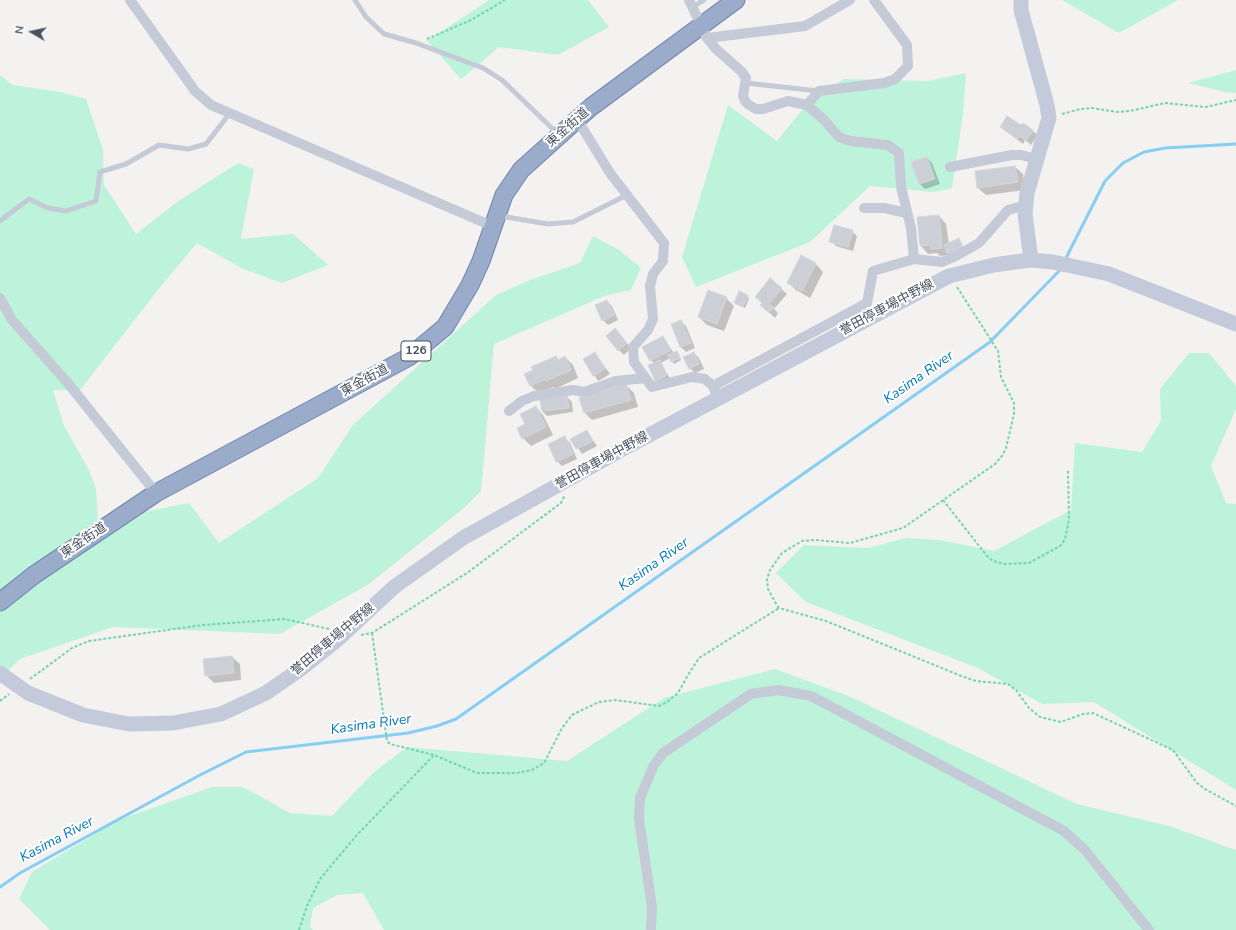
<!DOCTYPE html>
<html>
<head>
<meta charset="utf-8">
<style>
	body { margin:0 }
	#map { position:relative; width:1236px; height:930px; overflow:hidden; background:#f4f1f1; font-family:"Nunito Sans",sans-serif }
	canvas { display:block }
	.north { position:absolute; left:12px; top:12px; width:40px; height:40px; -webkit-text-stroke:3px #fff; paint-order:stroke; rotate:279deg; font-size:11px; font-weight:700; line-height:16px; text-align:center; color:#475160 }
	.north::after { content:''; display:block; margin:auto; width:14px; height:18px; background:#475160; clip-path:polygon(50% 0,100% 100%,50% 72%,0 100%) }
</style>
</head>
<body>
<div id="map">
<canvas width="1236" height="930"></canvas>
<div class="north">N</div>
</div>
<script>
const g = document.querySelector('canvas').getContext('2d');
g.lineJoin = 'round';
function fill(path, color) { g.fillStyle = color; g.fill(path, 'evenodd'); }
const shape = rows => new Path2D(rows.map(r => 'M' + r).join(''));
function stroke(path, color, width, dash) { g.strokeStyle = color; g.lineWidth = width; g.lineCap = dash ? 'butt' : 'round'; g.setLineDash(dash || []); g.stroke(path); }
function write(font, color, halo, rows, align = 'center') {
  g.font = font + ' "Nunito Sans","Noto Sans JP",sans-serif'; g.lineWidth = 4; g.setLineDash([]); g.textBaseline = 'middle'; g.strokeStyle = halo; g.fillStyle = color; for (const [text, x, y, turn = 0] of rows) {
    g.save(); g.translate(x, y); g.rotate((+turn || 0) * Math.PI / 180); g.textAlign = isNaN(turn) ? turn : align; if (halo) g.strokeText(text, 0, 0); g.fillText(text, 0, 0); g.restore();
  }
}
fill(shape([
	[489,0,588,0,609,27,558,55,499,47,461,79,427,41],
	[1062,0,1178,0,1119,33],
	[1236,70,1236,93,1225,92,1188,83],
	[966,73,963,114,952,188,934,192,870,186,810,242,696,287,682,257,728,105,777,141,811,99,844,79,927,81],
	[0,75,13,85,60,92,86,99,103,150,104,185,136,234,177,202,238,163,254,169,241,239,293,234,328,265,282,283,243,269,197,243,161,286,80,390,53,390,64,426,89,470,96,489,98,521,189,503,219,543,318,478,353,425,496,295,530,280,580,263,593,236,619,250,641,268,631,290,604,296,494,344,481,491,464,508,369,584,280,634,113,627,20,659,0,678],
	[1189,353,1209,353,1236,386,1236,409,1211,466,1226,503,1236,504,1236,790,1094,702,1042,704,978,668,806,602,776,573,804,545,868,548,906,538,940,540,994,551,1071,510,1075,443,1142,452,1161,421,1160,389],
	[775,669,851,697,1077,804,1169,826,1236,850,1236,930,384,930,363,893,337,895,313,908,310,927,313,930,50,930,19,899,32,872,118,820,212,787,243,787,290,813,332,816,375,771,407,747,567,761,664,698]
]), '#bdf3da');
fill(shape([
	[1023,124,1038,135,1031,145,1025,140,1023,144,1001,127,1021,127],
	[927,158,932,163,940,184,925,189,920,184,913,163],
	[1015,167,1023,174,1025,190,986,195,978,188],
	[939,216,946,224,949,244,958,240,967,253,940,256,937,253,928,254,921,246,918,218],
	[852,231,857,236,853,251,836,246,831,241],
	[802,257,816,264,823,272,810,298,796,290,788,283],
	[771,280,787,294,774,309,778,313,775,318,761,305],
	[747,296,749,299,745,308,735,303],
	[726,298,734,306,724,331,707,325,699,317],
	[607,301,612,306,618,320,608,325,603,320],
	[681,321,686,326,695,348,686,352,681,347,672,325],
	[620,335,631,348,624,355,619,350],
	[663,337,674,353,676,352,679,354,681,360,674,364,670,358,661,363,671,380,661,385,656,380,654,364,644,348],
	[595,353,610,374,598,381,584,359],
	[694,353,699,358,704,369,695,373,690,368],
	[555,357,559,360,565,357,573,365,578,378,555,389,553,387,539,393,531,386,526,374],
	[626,385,634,393,638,407,592,420,585,413],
	[567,397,572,402,573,412,547,416,542,411],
	[536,407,543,415,553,435,531,446,523,438,526,424],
	[587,431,597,446,582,454,572,439],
	[565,438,570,443,577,459,562,466,557,461],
	[232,657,240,664,241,680,214,683,206,675]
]), '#0003');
stroke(shape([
	[1065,260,1105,181,1123,163,1144,152,1165,148,1236,144],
	[0,887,20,873,200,775,246,752,408,733,437,726,456,719,990,342,1061,269]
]), '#87cef3', 3);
const building = shape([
	[1007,116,1021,125,1023,123,1033,130,1026,141,1020,136,1017,139,1000,127,1007,116],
	[927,157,935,179,919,184,911,162,927,157],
	[1015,166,1018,182,977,188,975,171,1015,166],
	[939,215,942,248,931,249,931,245,920,246,917,217,939,215],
	[834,225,853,230,848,247,829,242,834,225],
	[959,238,963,247,948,255,944,245,959,238],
	[801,255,816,263,802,291,787,283,801,255],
	[770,278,782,288,769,304,774,308,769,313,760,305,762,303,755,297,770,278],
	[708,290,727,297,717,324,698,317,708,290],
	[739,291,748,295,743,307,734,303,739,291],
	[607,300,614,315,602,321,595,305,607,300],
	[681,320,691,343,680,347,671,324,681,320],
	[615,328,627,343,618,351,606,336,615,328],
	[663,336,671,350,650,361,642,347,663,336],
	[677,351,680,358,671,362,668,355,677,351],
	[595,352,605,369,593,376,583,359,595,352],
	[694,352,699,364,689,369,683,357,694,352],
	[556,356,558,360,565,356,571,370,546,381,545,379,530,386,524,374,533,370,531,367,556,356],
	[660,360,667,375,655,381,648,365,660,360],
	[626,384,631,400,584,413,579,398,626,384],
	[567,396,569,408,542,411,540,400,567,396],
	[536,406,546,427,522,439,517,428,525,424,520,414,536,406],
	[587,430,593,441,576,449,570,439,587,430],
	[565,436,573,454,556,462,548,444,565,436],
	[232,656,234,673,205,676,203,659,232,656]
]);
fill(building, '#cdcfd7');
stroke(building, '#d5d6dd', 1);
const trunk = shape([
	[0,602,34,575,156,493,409,357,445,327,470,285,481,261,504,195,521,170,591,107,736,0]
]);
stroke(trunk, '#7186af', 19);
stroke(shape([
	[427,39,471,20,505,0],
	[1062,114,1080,109,1092,108,1117,112,1130,111,1165,103,1206,107,1236,100],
	[957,287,998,351,1001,377,1014,403,1014,414,1006,448,1002,456,995,464,903,528,850,543,815,540,802,541,782,553,770,570,767,579,768,589,775,602,779,608,826,621,964,677,976,681,1008,684,1016,690,1029,708,1040,717,1061,722,1083,714,1093,713,1173,750,1197,783,1205,789,1236,806],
	[943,500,987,556,993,561,1004,564,1029,563,1060,546,1065,539,1069,520,1068,470],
	[372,633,387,741,390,744,434,755,477,773,516,773,532,770,544,763,562,728,572,715,582,710,599,702,615,700,659,706,667,702,678,693,688,675,699,658,779,608],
	[361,635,372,633,467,573,561,503,565,495],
	[30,679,72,648,89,641,203,625,285,619,329,629],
	[0,701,9,694],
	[299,930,307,906,320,879,356,836,434,755]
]), '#72d4b2', 2, [3, 2]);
stroke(shape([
	[355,0,366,17,384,34,416,43,483,68,502,80,557,133],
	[693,7,704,0],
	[746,83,818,91],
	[500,216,548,224,573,222,627,195],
	[0,221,29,199,48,208,66,211,96,201,100,172,126,164,159,145,188,149,206,144,230,113]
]), '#c4cbd7', 5);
stroke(shape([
	[130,0,195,91,211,105,492,226],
	[689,0,707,38,716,49,741,71,746,78,743,96,745,101,749,105,756,109,763,109,788,101,807,105,824,120,839,137,850,141,888,145,899,153,901,187,911,228,914,259],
	[707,38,805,26,850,0],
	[807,105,819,91,884,83,895,79,908,66,907,45,874,0],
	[577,119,610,173,664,243,663,261,653,274,650,286,653,319,648,330,633,347,634,362,652,387,692,377,705,379,713,386,718,398],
	[950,167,1012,155,1021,155,1037,159],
	[864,208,884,208,907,213],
	[0,298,12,320,67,382,156,493],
	[713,386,867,303,873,271,914,259,942,262,954,257,979,243,1008,210,1026,205],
	[509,411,522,401,534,396,573,390,584,392,616,381,645,378],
	[651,930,652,907,639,819,640,798,654,765,663,753,751,694,778,690,811,696,830,706,1064,831,1085,850,1149,930]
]), '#c4cbd7', 10);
stroke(shape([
	[1021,0,1021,10,1047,105,1049,118,1027,193,1025,214,1031,260],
	[394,587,463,538,621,450,949,276,994,265,1015,262,1031,260,1053,262,1109,274,1236,324]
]), '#c3cbdb', 15);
stroke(trunk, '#9aacca', 17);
stroke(shape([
	[0,673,28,693,83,715,129,724,173,723,221,714,266,693,302,668,336,641,394,587]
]), '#c3cbdb', 15);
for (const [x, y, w] of [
	[416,351,30]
]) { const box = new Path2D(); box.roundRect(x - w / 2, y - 10, w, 20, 3); g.fillStyle = '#fff'; g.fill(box); stroke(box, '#475160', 1); }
write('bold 12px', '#475160', null, [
	["126",416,351]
]);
write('13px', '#475160', '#fff', [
	["東金街道",568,128,-41],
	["誉田停車場中野線",887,308,-28],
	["東金街道",365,381,-29],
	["誉田停車場中野線",602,461,-29],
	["東金街道",84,541,-34],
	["誉田停車場中野線",333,640,-40]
]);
write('italic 14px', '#0179b9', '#fff', [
	["Kasima River",919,378,-35],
	["Kasima River",654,565,-35],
	["Kasima River",371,725,-8],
	["Kasima River",57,840,-28]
]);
</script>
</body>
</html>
